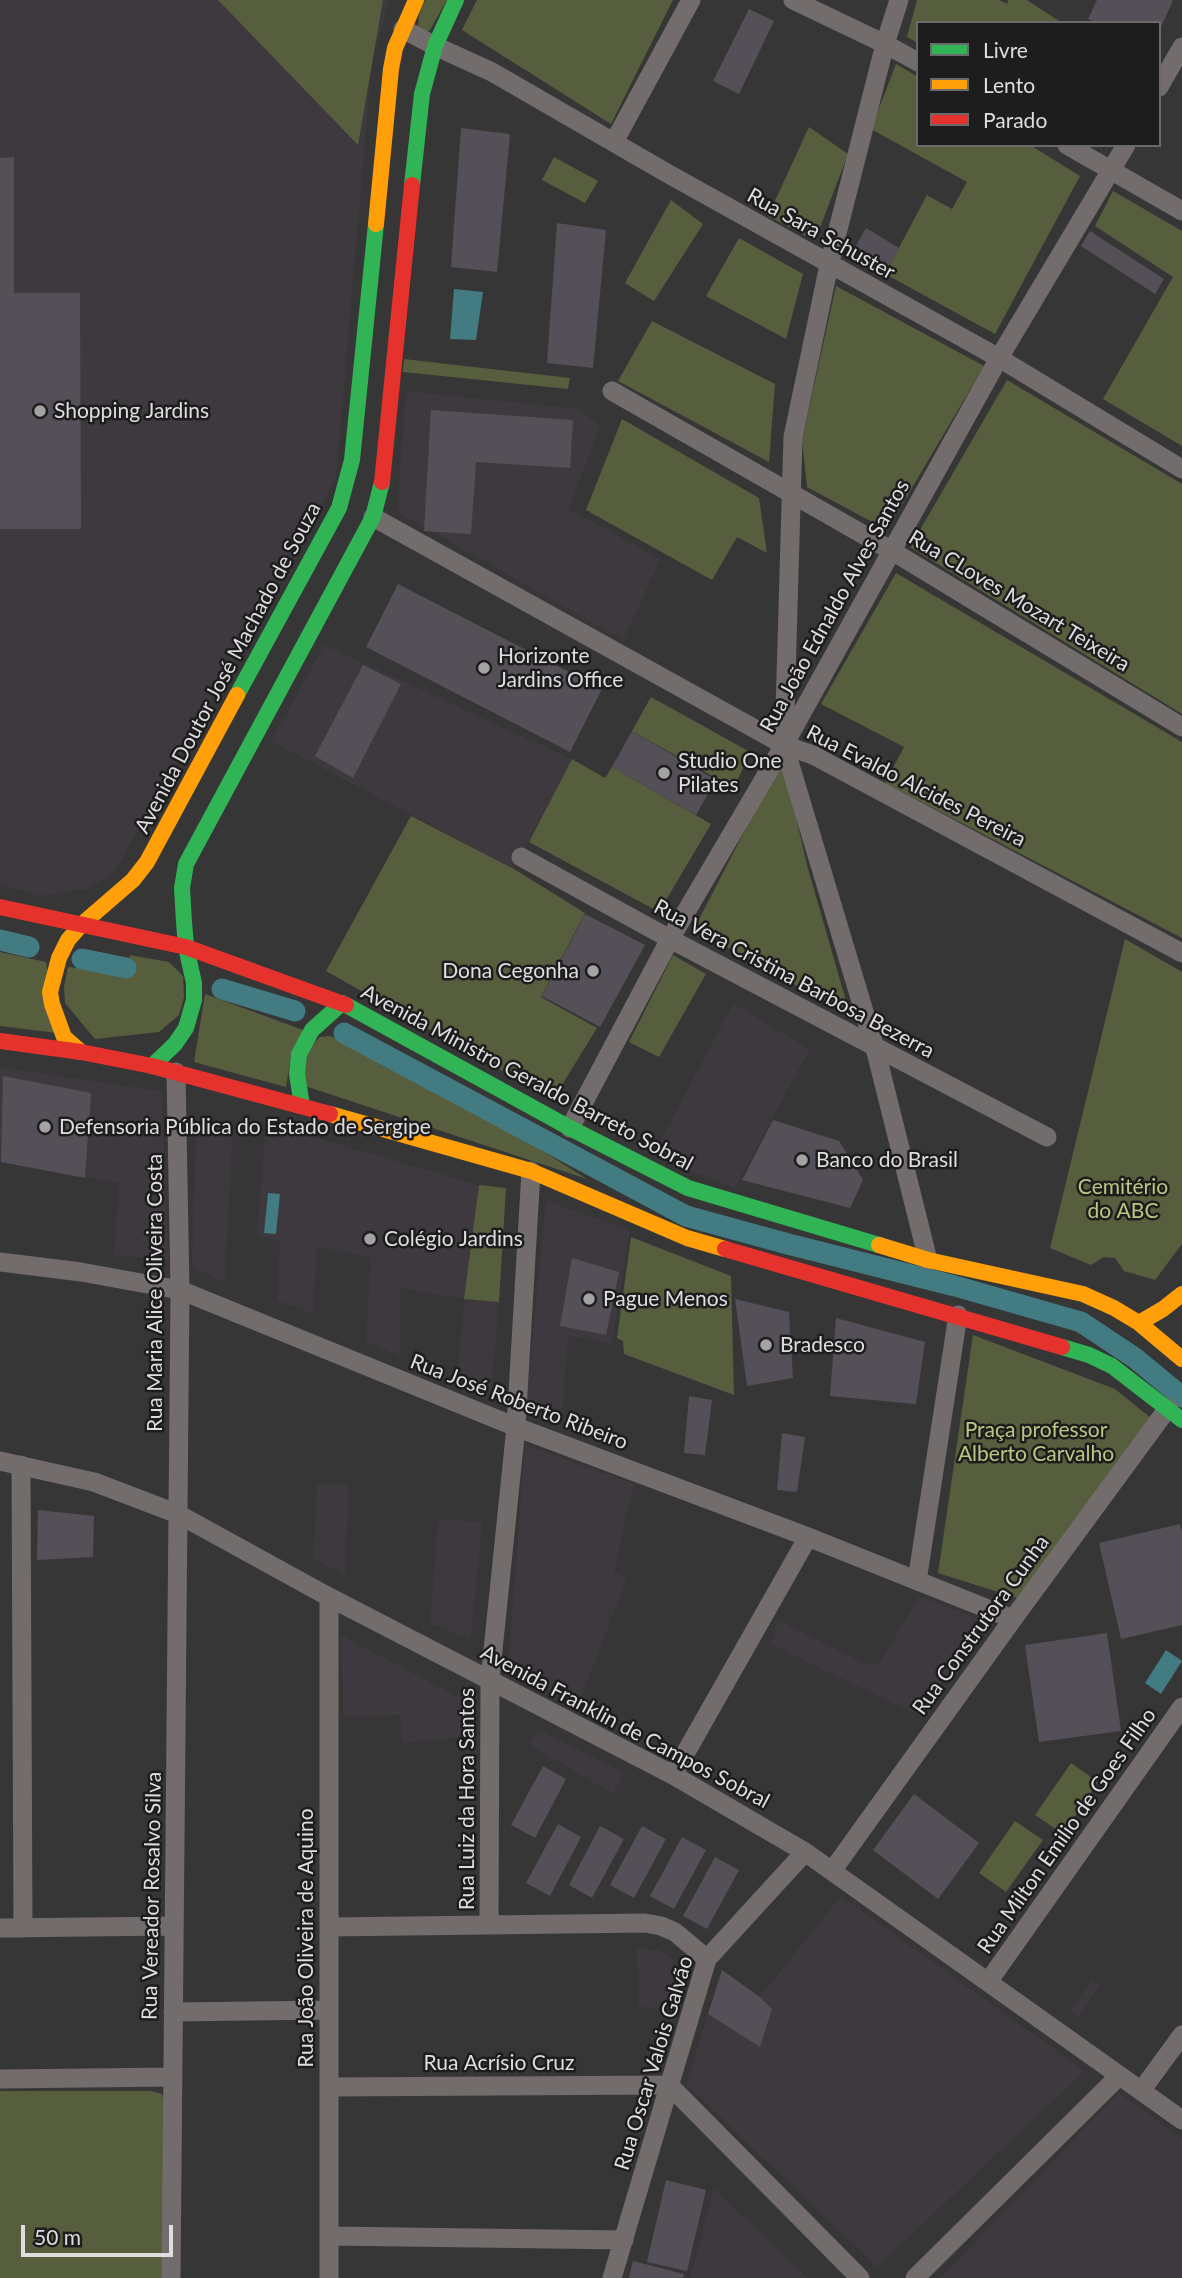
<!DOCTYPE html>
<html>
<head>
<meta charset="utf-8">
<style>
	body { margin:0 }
	#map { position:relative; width:1182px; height:2278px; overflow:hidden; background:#363636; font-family:Lato,sans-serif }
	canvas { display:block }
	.legend { position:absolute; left:916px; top:21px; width:245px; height:126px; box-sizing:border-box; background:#1e1d1e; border:2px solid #6b6a6b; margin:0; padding:9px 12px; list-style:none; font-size:21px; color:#dfdddf }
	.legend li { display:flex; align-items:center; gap:14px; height:35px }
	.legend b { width:35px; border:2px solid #6b6a6b }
	.scale { position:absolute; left:21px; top:2225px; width:152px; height:32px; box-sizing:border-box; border:4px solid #dfdddf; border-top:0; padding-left:9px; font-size:21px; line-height:24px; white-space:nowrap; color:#dfdddf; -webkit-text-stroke:5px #1e1d1e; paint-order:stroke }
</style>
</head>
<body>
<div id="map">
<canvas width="1182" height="2278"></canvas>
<ul class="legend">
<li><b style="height:9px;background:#30b455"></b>Livre</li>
<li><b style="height:9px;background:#ff9f0a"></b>Lento</li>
<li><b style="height:9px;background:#e5322d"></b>Parado</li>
</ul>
<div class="scale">50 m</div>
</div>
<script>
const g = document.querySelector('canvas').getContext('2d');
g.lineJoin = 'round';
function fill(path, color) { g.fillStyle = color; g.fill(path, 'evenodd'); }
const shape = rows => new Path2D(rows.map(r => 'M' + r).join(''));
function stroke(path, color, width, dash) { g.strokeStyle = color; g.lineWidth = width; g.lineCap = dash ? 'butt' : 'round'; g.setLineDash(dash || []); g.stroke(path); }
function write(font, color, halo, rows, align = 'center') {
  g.font = font + ' Lato,sans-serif'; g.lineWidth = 5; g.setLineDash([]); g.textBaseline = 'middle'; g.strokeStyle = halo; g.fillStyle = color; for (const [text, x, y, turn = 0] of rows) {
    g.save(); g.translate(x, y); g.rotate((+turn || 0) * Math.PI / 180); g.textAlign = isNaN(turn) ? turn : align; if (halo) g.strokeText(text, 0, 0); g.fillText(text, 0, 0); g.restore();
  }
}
fill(shape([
	[0,0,390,0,372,61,336,478,113,875,84,890,39,896,0,884],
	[406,391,580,409,600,426,569,509,661,559,623,640,397,512],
	[324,645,572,759,514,869,271,741],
	[733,1004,810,1049,735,1188,652,1156],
	[0,1067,161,1091,169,1260,114,1255,119,1183,0,1162],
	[266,1123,479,1185,465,1299,499,1302,491,1389,457,1380,464,1299,400,1288,401,1357,366,1341,371,1258,317,1246,313,1314,277,1301,280,1241,257,1236],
	[233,1126,225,1282,192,1267,196,1129],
	[546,1201,630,1230,612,1344,568,1335,562,1419,526,1405],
	[525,1445,634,1484,614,1572,627,1578,578,1706,508,1668],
	[349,1484,345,1576,313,1558,317,1485],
	[438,1519,482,1522,471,1640,430,1624],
	[919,1596,984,1621,918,1715,770,1644,779,1621,866,1664,879,1664],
	[341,1635,464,1700,463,1738,402,1742,400,1715,343,1717],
	[538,1729,623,1772,613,1794,529,1744],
	[841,1896,1085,2071,877,2267,686,2084,708,2014,760,2047,772,2009,760,1997],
	[636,1947,659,1950,676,1962,669,2009,639,2007],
	[1092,1979,1100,1985,1079,2017,1070,2011],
	[1119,2093,1182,2138,1182,2278,940,2278],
	[714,2188,807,2278,690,2278]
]), '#3e383f');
fill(shape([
	[218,0,383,0,358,145],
	[425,0,447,0,430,30,424,33,418,29,419,15],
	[477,0,673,0,611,124,462,30],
	[917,0,999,0,1007,4,1008,0,1027,0,1059,21,1058,23,918,23,918,43,907,37],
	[896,64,918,77,918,145,1030,145,1080,176,995,334,885,274,927,195,952,209,967,182,871,129],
	[809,127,848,154,815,241,768,216],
	[554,157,598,181,585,203,542,180],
	[1113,191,1182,231,1182,446,1103,399,1173,277,1095,226],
	[671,200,703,224,654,301,625,283],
	[739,238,803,274,786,339,706,296],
	[836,286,984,366,887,530,807,487,802,440],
	[652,321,775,384,769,462,618,381],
	[404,359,570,378,568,389,403,372],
	[1007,380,1182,484,1182,714,910,547],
	[622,419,759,498,767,553,737,537,712,580,586,510],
	[896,573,1182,742,1182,938,885,783,904,747,821,704],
	[651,697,750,752,734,788,632,731],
	[572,759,605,778,612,767,711,824,659,912,529,842],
	[776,770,785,770,807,865,850,1015,694,929],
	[411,816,514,869,585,913,541,997,597,1028,557,1093,538,1091,326,971],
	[1125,939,1182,972,1182,1244,1155,1280,1124,1271,1115,1258,1104,1257,1091,1265,1050,1248],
	[0,952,46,962,57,1033,0,1026],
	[130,955,169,962,183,976,184,997,179,1015,159,1032,95,1039,65,1003,64,987,68,967,127,974],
	[673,955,706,974,659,1057,629,1042],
	[205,994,306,1031,292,1049,286,1087,194,1062],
	[331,1036,479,1111,587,1179,302,1085,300,1057,320,1037],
	[479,1185,506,1188,499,1302,464,1299],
	[631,1237,731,1276,734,1395,624,1354,623,1341,617,1338],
	[973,1335,1115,1389,1151,1418,1017,1598,938,1573],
	[1071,1763,1098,1782,1063,1834,1035,1815],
	[1015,1821,1043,1840,1006,1892,979,1873],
	[0,2091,151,2091,162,2094,164,2103,163,2278,0,2278]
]), '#575e3e');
fill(shape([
	[454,289,483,292,476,340,450,339],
	[268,1193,280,1194,276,1234,264,1233],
	[1166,1650,1182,1661,1161,1694,1145,1683]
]), '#427b81');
stroke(shape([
	[0,940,29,947],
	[82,959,126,968],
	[222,989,295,1011],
	[344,1033,686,1216,788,1244,955,1286,1081,1322,1135,1358,1182,1397]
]), '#427b81', 21);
fill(shape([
	[1097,0,1171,0,1173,1,1159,31,1159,23,1096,23,1088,19],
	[749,9,774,21,739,94,713,81],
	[461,128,510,134,497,272,451,267],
	[14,157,14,293,80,293,81,529,0,529,0,158],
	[557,223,606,230,593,368,547,363],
	[866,228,899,248,885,274,851,255],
	[1090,231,1164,279,1155,294,1081,246],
	[431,410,573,420,570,468,476,462,471,534,424,531],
	[398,584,602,689,570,752,366,647],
	[363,665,401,684,353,778,315,756],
	[632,731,716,780,696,815,612,767],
	[585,914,645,945,600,1027,542,996],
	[3,1076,91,1093,85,1178,1,1162],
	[773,1120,839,1141,863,1180,850,1208,742,1180],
	[572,1258,619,1272,606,1335,560,1326],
	[735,1299,789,1312,793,1378,747,1386],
	[836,1318,925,1342,916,1404,830,1396],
	[689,1396,712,1400,705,1455,684,1453],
	[782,1433,805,1437,797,1492,777,1490],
	[38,1510,94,1516,93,1557,37,1560],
	[1180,1524,1182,1532,1182,1625,1121,1639,1099,1543],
	[1107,1633,1121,1731,1039,1742,1025,1645],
	[543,1766,566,1779,535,1838,511,1825],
	[914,1794,979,1843,938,1899,873,1850],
	[558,1824,581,1837,550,1896,526,1883],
	[600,1826,624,1839,592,1898,569,1885],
	[642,1826,666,1839,634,1898,610,1885],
	[682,1837,706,1850,674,1909,650,1896],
	[715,1857,739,1870,707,1929,683,1916],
	[722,1970,760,1997,772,2009,760,2047,708,2014],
	[666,2180,706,2190,687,2271,647,2262],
	[633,2261,684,2274,683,2278,629,2278]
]), '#555058');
stroke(shape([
	[793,0,885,44,918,62],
	[899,0,885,44,829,265,793,437,784,745,875,1048,928,1260],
	[403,29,435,46,492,72,665,172,999,358,1182,469],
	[1159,87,1182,47],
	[614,142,691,0],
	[1067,145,1182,211],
	[612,391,892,551,1182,727],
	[373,517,784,745,813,755,1182,953],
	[521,857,670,939,1047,1137],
	[570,1128,670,939,784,745,999,358,1126,145],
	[0,1262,81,1272,180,1290,516,1427,808,1537,1013,1619],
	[0,1461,94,1482,178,1514,329,1597,673,1775,805,1852,1182,2120],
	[21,1465,23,1928],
	[917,1581,958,1315],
	[673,1775,808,1537],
	[832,1871,1013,1619,1168,1408],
	[489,1924,490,1679,516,1427,531,1171],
	[329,1927,645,1923,661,1926,675,1932,707,1959],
	[0,1928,174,1926],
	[988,1982,1182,1707],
	[173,2012,329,2010],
	[0,2079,173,2077],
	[329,2087,669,2085,860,2278],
	[1141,2091,1182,2035],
	[329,2236,624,2240],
	[171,2278,180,1290,176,1072],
	[329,2278,329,1597],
	[612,2278,707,1959,805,1852],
	[915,2278,1119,2076]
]), '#726c6c', 19);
stroke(shape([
	[412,185,422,94,435,46,456,0],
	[237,695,339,508,352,460,376,224],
	[346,1005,570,1128,688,1188,879,1245],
	[152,1066,175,1044,186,1028,194,1000,194,983,186,947,184,922,182,888,186,864,373,517,382,482],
	[302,1106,297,1074,299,1054,312,1030,342,1003],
	[1062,1347,1089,1355,1112,1366,1182,1420]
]), '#30b455', 16);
stroke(shape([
	[376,224,391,69,395,48,416,0],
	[81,1052,64,1037,52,1004,50,992,59,958,68,940,81,925,133,880,147,862,237,695],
	[330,1114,531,1171,687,1238,725,1249],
	[879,1245,928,1260,1083,1294,1114,1308,1139,1323,1182,1359],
	[1139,1323,1163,1309,1182,1294]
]), '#ff9f0a', 16);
stroke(shape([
	[382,482,412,185],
	[0,907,186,947,346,1005],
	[0,1041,81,1052,152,1066,330,1114],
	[725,1249,1062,1347]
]), '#e5322d', 16);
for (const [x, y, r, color] of [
	[40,411,7,"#a4a3a4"],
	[484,668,7,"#a4a3a4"],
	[664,773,7,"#a4a3a4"],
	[593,971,7,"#a4a3a4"],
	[45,1127,7,"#a4a3a4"],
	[802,1160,7,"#a4a3a4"],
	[370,1239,7,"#a4a3a4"],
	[589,1299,7,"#a4a3a4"],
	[766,1345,7,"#a4a3a4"]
]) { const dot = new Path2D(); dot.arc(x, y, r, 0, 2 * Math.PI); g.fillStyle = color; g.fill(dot); stroke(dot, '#1e1d1e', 2.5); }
write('21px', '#dfdddf', '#1e1d1e', [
	["Rua Sara Schuster",821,234,29],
	["Rua CLoves Mozart Teixeira",1019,601,31],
	["Rua João Ednaldo Alves Santos",835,606,-61],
	["Avenida Doutor José Machado de Souza",228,668,-62],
	["Rua Evaldo Alcides Pereira",916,786,27],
	["Rua Vera Cristina Barbosa Bezerra",794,979,28],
	["Avenida Ministro Geraldo Barreto Sobral",527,1078,28],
	["Rua Maria Alice Oliveira Costa",155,1293,-90],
	["Rua José Roberto Ribeiro",519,1402,21],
	["Rua Construtora Cunha",981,1625,-54],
	["Avenida Franklin de Campos Sobral",625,1727,28],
	["Rua Luiz da Hora Santos",467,1799,-90],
	["Rua Milton Emilio de Goes Filho",1067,1831,-55],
	["Rua Vereador Rosalvo Silva",152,1896,-89],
	["Rua João Oliveira de Aquino",306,1938,-90],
	["Rua Acrísio Cruz",499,2063],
	["Rua Oscar Valois Galvão",654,2063,-73]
]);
write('21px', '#dfdddf', '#1e1d1e', [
	["Shopping Jardins",54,411],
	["Horizonte",498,656],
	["Jardins Office",498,680],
	["Studio One",678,761],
	["Pilates",678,785],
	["Dona Cegonha",579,971,"right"],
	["Defensoria Pública do Estado de Sergipe",59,1127],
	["Banco do Brasil",816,1160],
	["Colégio Jardins",384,1239],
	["Pague Menos",603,1299],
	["Bradesco",780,1345]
], 'left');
write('21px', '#b8c880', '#1e1d1e', [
	["Cemitério",1123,1187],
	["do ABC",1123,1211],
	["Praça professor",1036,1430],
	["Alberto Carvalho",1036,1454]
]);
</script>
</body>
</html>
